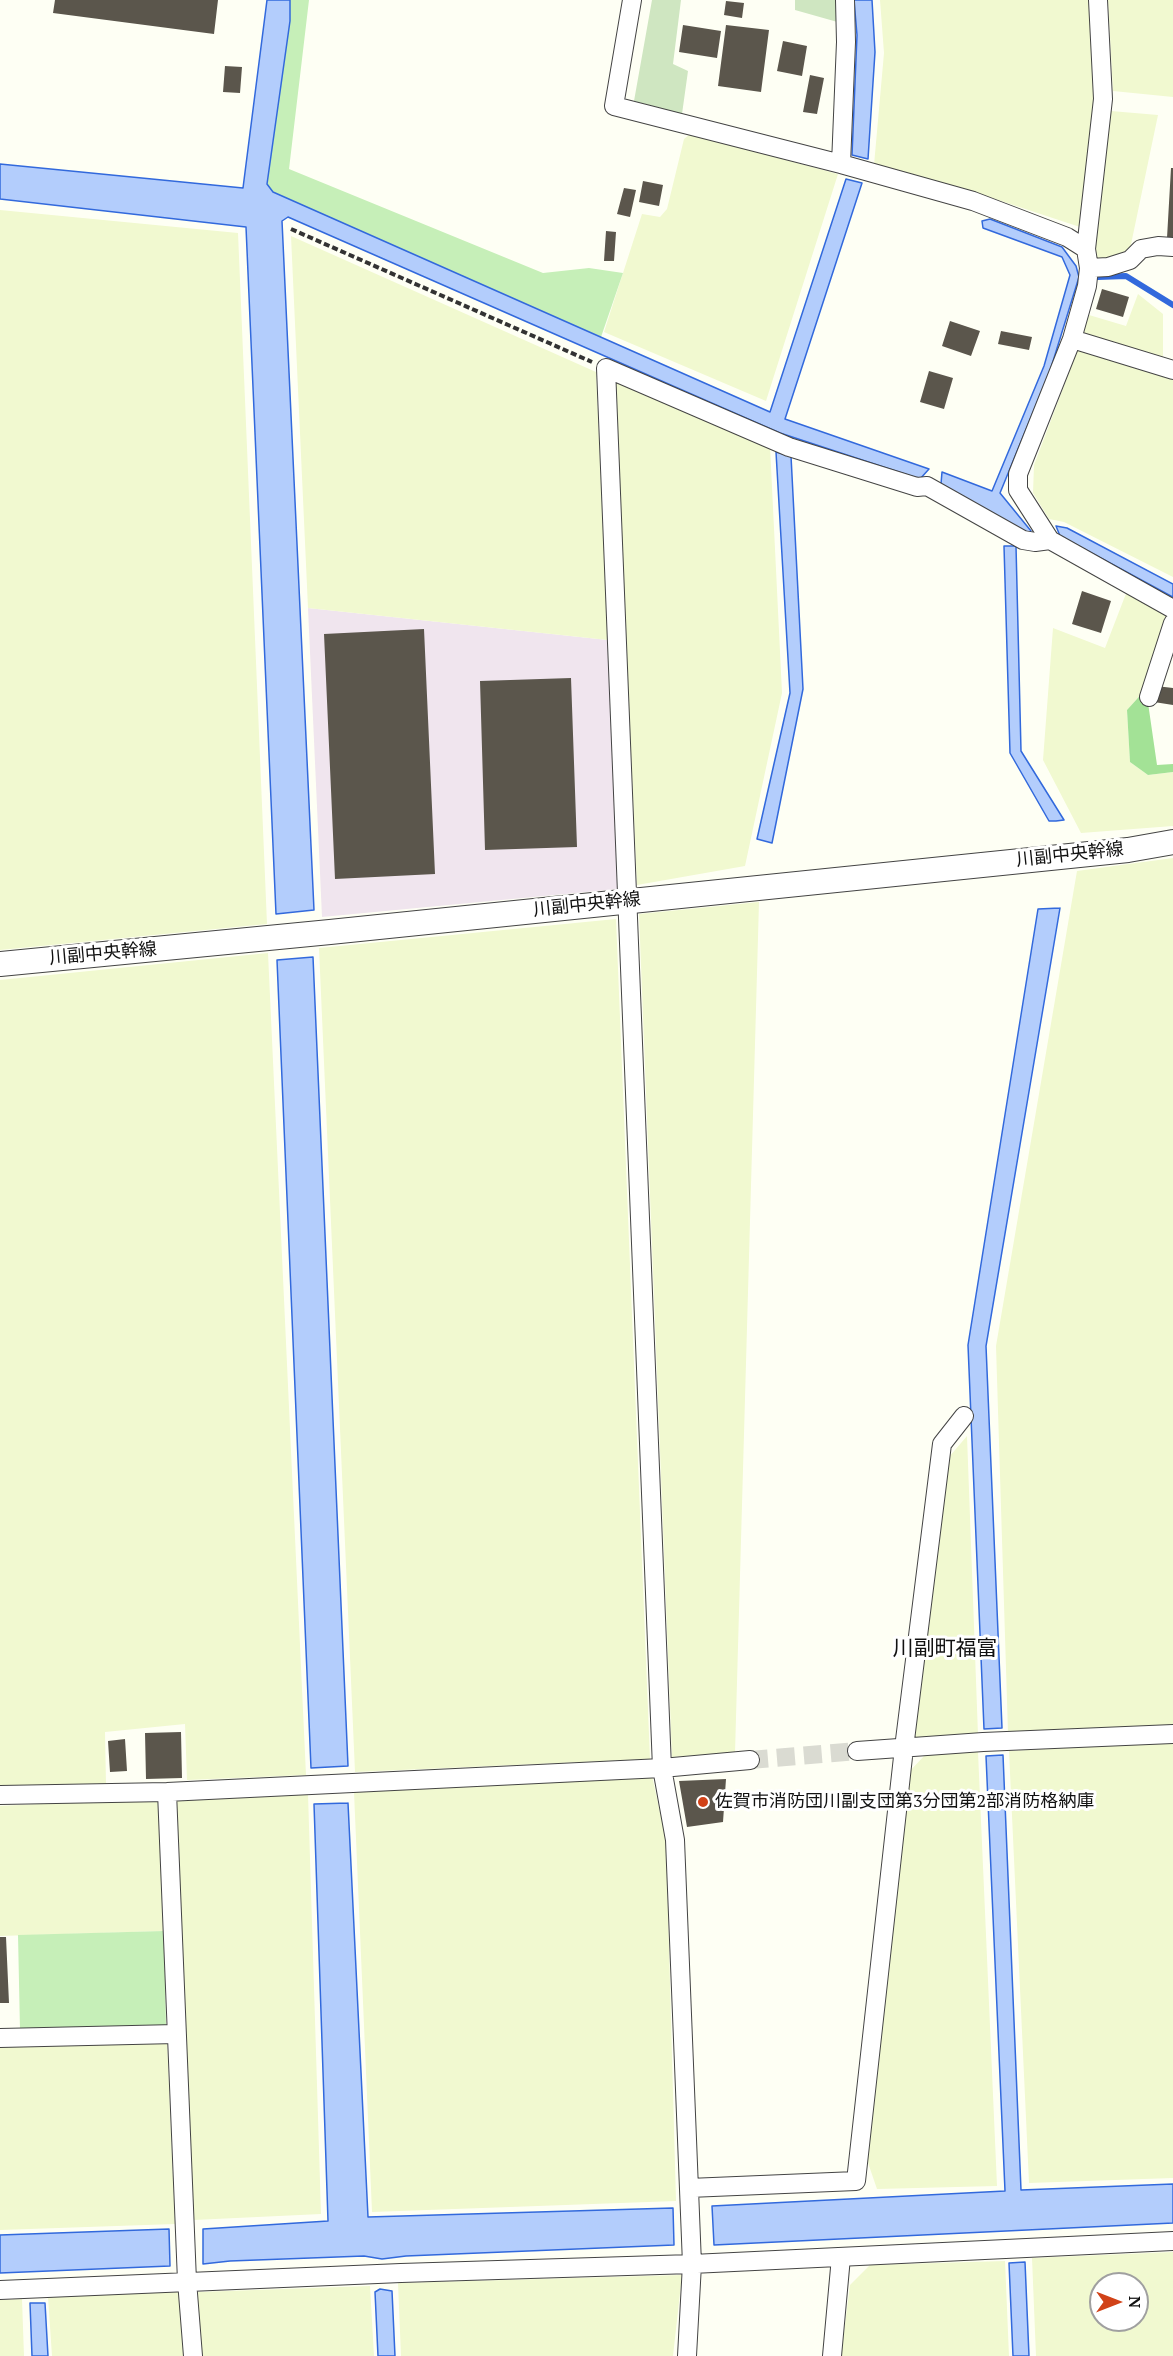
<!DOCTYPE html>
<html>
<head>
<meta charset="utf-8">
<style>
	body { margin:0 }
	#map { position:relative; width:1173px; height:2356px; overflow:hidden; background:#fefff4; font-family:"PT Serif",serif }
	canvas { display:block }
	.north { position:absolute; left:1089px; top:2272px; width:60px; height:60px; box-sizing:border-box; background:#fff; border:2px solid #a0a0a0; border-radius:50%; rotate:90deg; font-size:16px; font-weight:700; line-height:24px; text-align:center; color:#111 }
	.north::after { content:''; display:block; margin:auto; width:21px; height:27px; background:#d14218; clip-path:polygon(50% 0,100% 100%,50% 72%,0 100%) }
</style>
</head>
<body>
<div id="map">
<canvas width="1173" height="2356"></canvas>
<div class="north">N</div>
</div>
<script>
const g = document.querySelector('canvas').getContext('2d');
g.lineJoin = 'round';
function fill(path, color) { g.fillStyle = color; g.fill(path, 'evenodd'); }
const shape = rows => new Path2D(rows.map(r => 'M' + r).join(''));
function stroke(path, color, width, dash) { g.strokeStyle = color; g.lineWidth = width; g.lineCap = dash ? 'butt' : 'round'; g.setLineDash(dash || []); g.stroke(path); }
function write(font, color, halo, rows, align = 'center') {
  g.font = font + ' "PT Serif","Noto Sans JP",serif'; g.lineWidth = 6; g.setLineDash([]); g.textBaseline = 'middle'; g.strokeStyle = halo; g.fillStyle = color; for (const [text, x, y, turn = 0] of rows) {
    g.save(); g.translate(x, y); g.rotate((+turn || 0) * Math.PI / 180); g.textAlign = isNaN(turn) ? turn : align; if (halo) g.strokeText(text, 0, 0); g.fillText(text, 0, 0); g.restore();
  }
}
fill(shape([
	[308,608,608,640,618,889,322,917]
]), '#f0e5ee');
fill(shape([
	[880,0,1089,0,1095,110,1083,228,989,197,874,165,884,53],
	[1108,0,1173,0,1173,97,1113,91],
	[1111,111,1158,115,1129,254,1094,260],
	[690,134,838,174,766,401,604,332,642,214,660,217,667,209,684,139],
	[0,210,238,233,267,924,0,950],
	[291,236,596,372,608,640,308,608],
	[1138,294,1163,314,1163,359,1083,335,1089,315,1126,326],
	[1078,349,1173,378,1173,577,1064,522,1049,519,1033,493,1034,465],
	[614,380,770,446,782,693,745,866,637,885],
	[1127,591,1170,617,1146,689,1127,710,1130,762,1148,775,1173,772,1173,826,1081,833,1043,760,1053,628,1105,648],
	[1173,858,1173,1726,1008,1733,996,1346,1077,871],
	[759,902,735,1753,672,1757,639,914],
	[616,919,650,1759,355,1772,319,948],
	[268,953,306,1775,187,1780,185,1724,105,1732,106,1784,0,1789,0,980],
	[967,1436,978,1735,913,1740,949,1457],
	[1173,1742,1173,2178,1029,2183,1009,1751],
	[978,1752,997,2186,877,2189,866,2157,909,1772,925,1755],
	[652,1776,666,1839,676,2201,372,2212,354,1792],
	[308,1794,321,2214,194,2220,176,1801],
	[158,1798,164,1931,0,1936,0,1806],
	[167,2041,175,2224,0,2230,0,2045],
	[1173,2252,1173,2356,1036,2356,1032,2258],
	[1101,2284,1137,2284,1137,2320,1101,2320],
	[1005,2261,1009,2356,841,2356,850,2285,870,2265],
	[682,2275,673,2356,401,2356,398,2283],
	[370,2286,374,2356,200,2356,197,2292],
	[179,2292,185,2356,52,2356,48,2297],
	[22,2299,24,2356,0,2356,0,2300]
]), '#f1f9d0');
fill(shape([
	[290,0,309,0,289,169,543,273,589,268,623,273,601,337,273,192,267,184,290,21],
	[164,1931,166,2026,20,2030,18,1935]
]), '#c6efb8');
fill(shape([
	[1146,689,1157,765,1173,764,1173,772,1148,775,1130,762,1127,710]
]), '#a3e296');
fill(shape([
	[652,0,681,0,673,64,688,71,682,114,634,101],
	[795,0,839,0,841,23,795,10]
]), '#cfe6c1');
const water = shape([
	[267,0,290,0,290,21,267,184,273,192,770,412,846,179,862,183,785,419,929,469,920,479,780,433,288,217,282,221,314,910,276,914,246,227,0,199,0,164,243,188,267,0],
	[854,0,872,0,875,52,868,159,852,155,857,35,854,0],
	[990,219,1062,247,1076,266,1079,277,1050,371,1000,493,1031,531,1028,534,941,484,942,472,992,491,1044,366,1070,275,1062,257,983,228,982,221,990,219],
	[776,452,791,456,803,689,772,843,757,839,790,693,776,452],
	[1056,526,1067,528,1173,584,1173,597,1060,536,1056,526],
	[1004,546,1016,546,1021,751,1064,820,1056,821,1049,821,1010,753,1004,546],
	[1060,908,986,1346,1002,1728,984,1729,968,1345,1038,909,1060,908],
	[313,957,348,1766,311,1768,277,960,313,957],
	[1003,1755,1021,2190,1173,2184,1173,2223,714,2245,712,2206,1005,2191,986,1756,1003,1755],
	[348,1803,368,2217,673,2208,674,2245,406,2256,382,2259,364,2256,230,2261,203,2264,203,2229,328,2221,314,1804,348,1803],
	[169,2229,170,2266,0,2273,0,2235,169,2229],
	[1025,2262,1029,2356,1013,2356,1009,2263,1025,2262],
	[380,2289,392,2291,395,2356,378,2356,375,2292,380,2289],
	[30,2303,45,2303,48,2356,32,2356,30,2303]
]);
fill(water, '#b3cdfc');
stroke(water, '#3269dc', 1.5);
stroke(shape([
	[1098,277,1126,276,1173,305]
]), '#3269dc', 6);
fill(shape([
	[55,0,218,0,214,34,53,13],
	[726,1,744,3,742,18,724,15],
	[683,25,721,31,717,58,679,52],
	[726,25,769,30,761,92,718,86],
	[783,41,807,46,802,76,777,71],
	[225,66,242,67,240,93,223,92],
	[810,75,824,78,817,114,803,112],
	[1171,168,1173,168,1173,239,1167,238],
	[643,181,663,185,659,206,639,202],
	[624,188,636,190,630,217,617,214],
	[606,231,616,232,614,261,604,261],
	[1102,289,1129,297,1123,317,1096,309],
	[950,321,980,331,971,356,942,346],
	[1001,331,1032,337,1029,350,998,344],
	[929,371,953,378,944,409,920,402],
	[1082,591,1111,601,1101,633,1072,624],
	[424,629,435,874,335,879,324,634],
	[571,678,577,847,485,850,480,681],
	[1156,686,1173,688,1173,705,1154,702],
	[181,1732,182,1778,146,1779,145,1733],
	[125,1739,127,1771,110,1772,108,1741],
	[726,1779,723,1822,687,1827,679,1781],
	[0,1937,6,1937,9,2003,0,2003]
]), '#5b564c');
stroke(shape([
	[750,1760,857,1751]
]), '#dadbd2', 18, [18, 9]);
const minor = shape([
	[632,0,614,106,841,164,973,201,1067,237,1086,249],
	[1098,0,1103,99,1086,249,1089,268,1087,286,1072,339,1018,474,1018,490,1050,540,1173,609],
	[841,164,846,42,845,0],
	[1089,268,1108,267,1130,260,1141,249,1158,246,1173,247],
	[1072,339,1173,370],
	[1149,697,1173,623],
	[857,1751,983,1742,1173,1734],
	[167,1792,187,2281,193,2356],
	[0,1795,167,1792,662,1768,750,1760],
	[0,2038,176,2034],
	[689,2188,856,2181,904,1748,942,1444,964,1416],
	[0,2290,401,2273,692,2264,1173,2241],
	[687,2356,692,2264,675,1840,662,1768,606,368,789,447,917,487,927,486,1023,540,1035,542,1050,540],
	[832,2356,841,2257]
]);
const tertiary = shape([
	[0,964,330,932,1128,850,1173,842]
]);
stroke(minor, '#444', 20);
stroke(tertiary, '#444', 26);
stroke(shape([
	[291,229,592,362]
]), '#333', 4, [6, 3]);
stroke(minor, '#fff', 18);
stroke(tertiary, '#fff', 24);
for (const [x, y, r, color] of [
	[703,1802,6,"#d14218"]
]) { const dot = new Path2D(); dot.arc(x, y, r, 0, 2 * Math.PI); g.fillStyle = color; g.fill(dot); stroke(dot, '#fff', 2); }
write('18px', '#111', '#fff', [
	["川副中央幹線",1070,855,-6],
	["川副中央幹線",587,905,-6],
	["川副中央幹線",103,954,-5]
]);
write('18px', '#111', '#fff', [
	["佐賀市消防団川副支団第3分団第2部消防格納庫",715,1802]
], 'left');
write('21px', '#111', '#fff', [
	["川副町福富",945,1649]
]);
</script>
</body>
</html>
